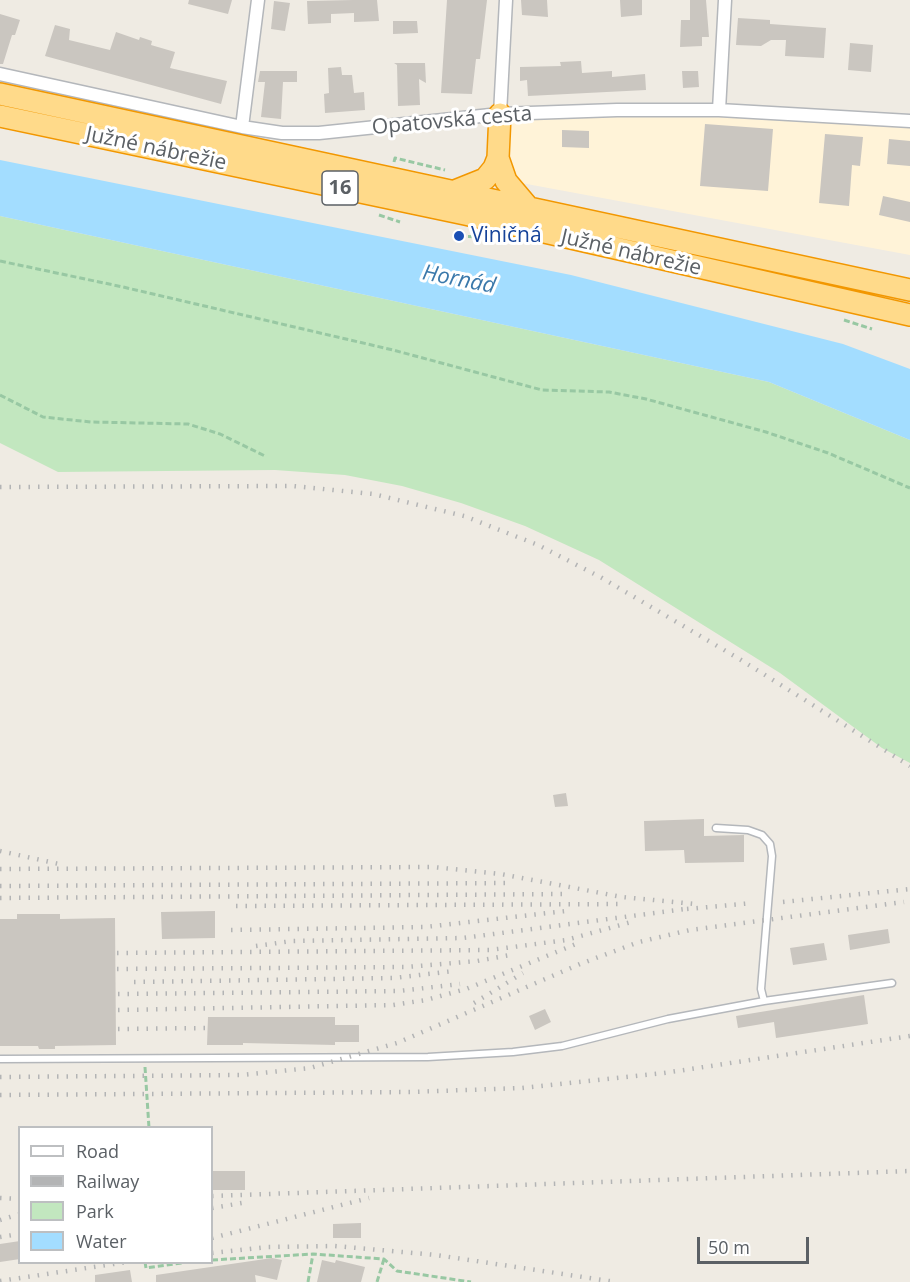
<!DOCTYPE html>
<html>
<head>
<meta charset="utf-8">
<style>
	body { margin:0 }
	#map { position:relative; width:910px; height:1282px; overflow:hidden; background:#efebe3; font-family:"Open Sans",sans-serif }
	canvas { display:block }
	.legend { position:absolute; left:18px; top:1126px; width:195px; height:138px; box-sizing:border-box; background:#fff; border:2px solid #bdbfc1; margin:0; padding:8px 10px; list-style:none; font-size:18px; color:#5b6065 }
	.legend li { display:flex; align-items:center; gap:12px; height:30px }
	.legend b { width:30px; border:2px solid #bdbfc1 }
	.scale { position:absolute; left:697px; top:1237px; width:112px; height:27px; box-sizing:border-box; border:3px solid #5b6065; border-top:0; padding-left:8px; font-size:18px; line-height:21px; white-space:nowrap; color:#5b6065; -webkit-text-stroke:4px #fff; paint-order:stroke }
</style>
</head>
<body>
<div id="map">
<canvas width="910" height="1282"></canvas>
<ul class="legend">
<li><b style="height:8px;background:#fff"></b>Road</li>
<li><b style="height:8px;background:#b3b4b5"></b>Railway</li>
<li><b style="height:16px;background:#c2e7bf"></b>Park</li>
<li><b style="height:16px;background:#a3ddff"></b>Water</li>
</ul>
<div class="scale">50 m</div>
</div>
<script>
const g = document.querySelector('canvas').getContext('2d');
g.lineJoin = 'round';
function fill(path, color) { g.fillStyle = color; g.fill(path, 'evenodd'); }
const shape = rows => new Path2D(rows.map(r => 'M' + r).join(''));
function stroke(path, color, width, dash) { g.strokeStyle = color; g.lineWidth = width; g.lineCap = dash ? 'butt' : 'round'; g.setLineDash(dash || []); g.stroke(path); }
function write(font, color, halo, rows, align = 'center') {
  g.font = font + ' "Open Sans",sans-serif'; g.lineWidth = 6; g.setLineDash([]); g.textBaseline = 'middle'; g.strokeStyle = halo; g.fillStyle = color; for (const [text, x, y, turn = 0] of rows) {
    g.save(); g.translate(x, y); g.rotate((+turn || 0) * Math.PI / 180); g.textAlign = isNaN(turn) ? turn : align; if (halo) g.strokeText(text, 0, 0); g.fillText(text, 0, 0); g.restore();
  }
}
fill(shape([
	[617,110,910,121,910,255,516,182,508,173,500,114]
]), '#fff3d8');
fill(shape([
	[0,216,769,382,910,440,910,763,882,748,780,673,599,560,525,526,461,503,402,486,345,475,275,470,58,472,0,443]
]), '#c2e7bf');
fill(shape([
	[0,160,571,275,843,344,910,369,910,440,769,382,0,216]
]), '#a3ddff');
fill(shape([
	[189,0,232,0,228,14,188,4],
	[353,0,377,0,379,21,354,22,354,13,331,14,331,23,308,24,307,1],
	[447,0,487,0,480,59,476,59,472,94,441,93],
	[521,0,547,0,548,17,522,15],
	[620,0,642,0,642,15,621,17],
	[690,0,706,0,709,37,702,37,702,46,680,47,681,20,690,20],
	[274,1,290,3,285,31,271,29],
	[0,14,20,20,15,35,12,35,3,64,0,64],
	[738,18,770,20,770,24,826,28,824,58,785,56,786,40,771,40,761,46,736,45],
	[393,21,417,21,418,33,393,34],
	[55,25,70,29,69,40,110,50,116,32,139,40,140,37,152,41,151,45,175,52,170,68,227,81,221,104,45,56],
	[850,43,873,45,871,72,848,70],
	[581,61,582,73,612,71,612,77,645,74,646,90,528,96,527,80,520,81,520,67,561,66,560,62],
	[394,63,425,63,426,83,419,79,420,105,398,106,397,65],
	[341,67,342,75,352,75,354,93,364,92,365,110,325,113,324,94,329,93,328,68],
	[260,71,297,71,297,82,283,82,281,119,261,117,265,82,258,82],
	[682,71,698,71,699,87,683,88],
	[705,124,773,129,768,191,700,186],
	[562,130,589,131,589,148,562,147],
	[825,134,863,137,860,166,852,165,849,206,819,203],
	[889,139,910,141,910,166,887,164],
	[883,196,910,202,910,222,879,215],
	[566,793,568,806,555,807,553,795],
	[704,819,704,836,744,835,744,862,685,863,684,850,645,851,644,821],
	[215,911,215,938,162,939,161,912],
	[17,914,60,914,60,919,115,918,116,1045,55,1046,55,1049,39,1049,38,1046,0,1046,0,919,17,919],
	[888,929,890,943,850,950,848,935],
	[824,943,827,960,793,965,790,948],
	[864,995,868,1024,776,1038,774,1022,738,1028,736,1016],
	[545,1009,551,1022,535,1030,529,1016],
	[208,1017,335,1017,335,1025,359,1025,359,1042,335,1042,335,1045,243,1043,243,1045,207,1045],
	[212,1171,245,1171,245,1190,212,1190],
	[361,1223,361,1238,333,1238,333,1224],
	[20,1241,20,1259,0,1262,0,1244],
	[272,1258,282,1260,277,1280,255,1275,256,1282,156,1282,156,1275],
	[322,1260,335,1263,336,1260,365,1267,361,1282,317,1282],
	[130,1270,132,1282,95,1282,95,1275]
]), '#cac6c0');
const lane = shape([
	[716,828,748,830,762,835,770,844,772,856,761,989,764,1001,892,983],
	[0,1059,428,1057,513,1052,562,1046,668,1019,764,1001]
]);
const street = shape([
	[0,74,242,127,282,133,319,133,500,114,617,110,719,110,910,121],
	[719,110,725,0],
	[500,114,506,0],
	[242,127,258,0]
]);
const highway = shape([
	[0,94,910,290],
	[0,116,465,214,910,315],
	[498,158,506,181,528,207],
	[455,191,485,179,494,168,498,158,500,114]
]);
stroke(lane, '#b4b7bb', 9);
stroke(street, '#b4b7bb', 15);
stroke(highway, '#f29700', 24);
stroke(shape([
	[394,162,395,158,445,170],
	[379,215,400,222],
	[459,236,482,237],
	[0,261,123,287,393,350,542,390,609,392,646,399,766,432,828,453,910,488],
	[844,320,872,329],
	[0,395,43,417,91,422,188,424,220,434,265,456],
	[145,1067,149,1128],
	[212,1260,313,1254,384,1259,397,1271,471,1282],
	[145,1262,146,1268,189,1262],
	[308,1282,313,1254],
	[377,1282,384,1259]
]), '#98c8a3', 3, [6, 3]);
stroke(lane, '#fff', 6);
stroke(street, '#fff', 12);
stroke(highway, '#ffda8a', 21);
stroke(shape([
	[0,487,293,486,373,494,464,516,538,545,602,578,741,660,910,766],
	[0,851,59,864],
	[0,869,433,867,501,874,622,897,695,904],
	[0,886,513,883],
	[0,898,567,894],
	[783,902,910,889],
	[236,906,623,904],
	[687,909,753,903],
	[231,930,425,927,566,911],
	[256,946,292,941,463,938,685,909],
	[117,953,490,950,566,940,635,921],
	[117,969,407,967,477,961,510,955],
	[134,982,394,978,454,971],
	[118,994,399,991,460,984],
	[474,1003,523,973],
	[118,1010,393,1005,426,1000,466,989,576,944],
	[118,1029,207,1028],
	[0,1077,242,1075,310,1068,397,1043,580,964,639,942,690,930,904,902],
	[0,1095,410,1092,522,1088,664,1073,910,1036],
	[212,1196,910,1171],
	[0,1198,20,1199],
	[212,1208,248,1202],
	[0,1220,20,1214],
	[0,1237,20,1234],
	[212,1238,369,1198],
	[212,1253,268,1247,335,1246,436,1255,616,1282],
	[0,1281,127,1262]
]), '#b3b4b5', 4.5, [1.5, 8]);
for (const [x, y, r, color] of [
	[459,236,6,"#1a4fb4"]
]) { const dot = new Path2D(); dot.arc(x, y, r, 0, 2 * Math.PI); g.fillStyle = color; g.fill(dot); stroke(dot, '#fff', 2); }
for (const [x, y, w] of [
	[340,188,36]
]) { const box = new Path2D(); box.roundRect(x - w / 2, y - 17, w, 34, 4.5); g.fillStyle = '#fff'; g.fill(box); stroke(box, '#5b6065', 1.5); }
write('bold 20px', '#5b6065', null, [
	["16",340,188]
]);
write('21px', '#5b6065', '#fff', [
	["Opatovská cesta",452,121,-5],
	["Južné nábrežie",156,149,12],
	["Južné nábrežie",631,253,13]
]);
write('21px', '#164399', '#fff', [
	["Viničná",471,236]
], 'left');
write('italic 22px', '#3b79ab', '#fff', [
	["Hornád",459,280,11]
]);
</script>
</body>
</html>
